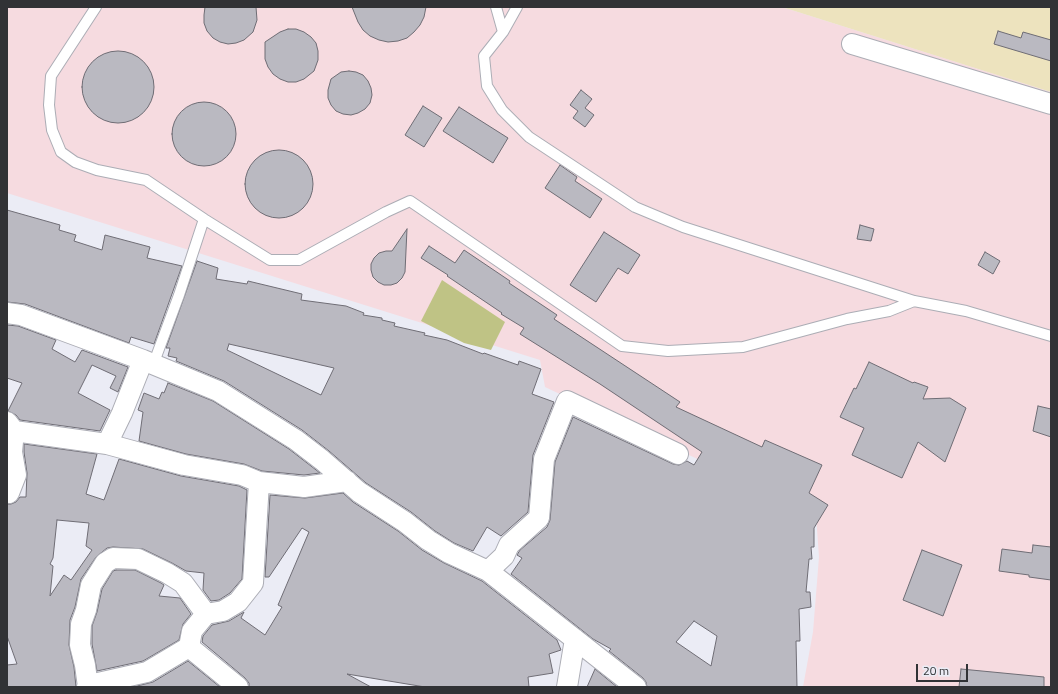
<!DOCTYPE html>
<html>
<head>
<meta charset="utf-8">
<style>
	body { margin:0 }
	#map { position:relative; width:1058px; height:694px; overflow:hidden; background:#ebecf5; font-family:"Titillium Web",sans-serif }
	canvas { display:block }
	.frame { position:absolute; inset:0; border:8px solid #313235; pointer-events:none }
	.scale { position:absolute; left:916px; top:664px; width:52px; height:18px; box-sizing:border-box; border:2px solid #313235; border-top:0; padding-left:5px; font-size:12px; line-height:14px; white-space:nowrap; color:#313235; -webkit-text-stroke:3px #ebecf5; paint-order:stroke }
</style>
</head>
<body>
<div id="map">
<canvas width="1058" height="694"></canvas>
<div class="frame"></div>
<div class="scale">20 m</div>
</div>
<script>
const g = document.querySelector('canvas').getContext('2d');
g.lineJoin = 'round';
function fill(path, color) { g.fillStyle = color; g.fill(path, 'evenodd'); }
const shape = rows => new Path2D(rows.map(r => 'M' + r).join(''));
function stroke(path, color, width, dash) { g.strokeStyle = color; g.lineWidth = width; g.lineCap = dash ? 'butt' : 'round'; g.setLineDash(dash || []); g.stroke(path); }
fill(shape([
	[7,7,782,7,1051,92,1051,687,803,687,813,632,819,557,816,515,545,387,540,360,7,193]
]), '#f6dbe0');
fill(shape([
	[442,280,505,322,491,350,464,343,421,321]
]), '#bfc385');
fill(shape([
	[782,7,1051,7,1051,92]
]), '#ede3be');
const building = shape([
	[205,7,256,7,257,20,253,32,244,40,236,43,228,44,220,42,213,38,207,31,204,23,204,15,205,7],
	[352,7,426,7,424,17,420,25,414,32,407,38,398,41,388,42,379,40,370,36,363,30,358,22,352,7],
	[288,29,296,29,304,32,311,37,316,43,318,51,318,60,314,71,304,79,296,82,288,82,280,79,273,74,268,67,265,59,265,42,280,32,288,29],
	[998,31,1021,38,1023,32,1051,40,1051,61,994,44,998,31],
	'82 87a36 36 0 1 1 72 0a36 36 0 1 1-72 0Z',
	[349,71,356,72,363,75,368,81,371,88,372,95,370,103,365,109,358,113,351,115,343,114,336,111,331,105,328,98,328,90,331,79,341,72,349,71],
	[581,90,592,99,585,108,594,115,585,127,573,118,578,111,570,105,581,90],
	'172 134a32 32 0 1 1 64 0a32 32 0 1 1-64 0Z',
	[423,106,442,118,424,147,405,135,423,106],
	[459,107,508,138,493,163,443,131,459,107],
	'245 184a34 34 0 1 1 68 0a34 34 0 1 1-68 0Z',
	[560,165,577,177,575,181,602,199,590,218,545,188,560,165],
	[7,210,60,225,59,230,76,235,74,241,102,250,105,235,150,247,147,258,182,266,154,344,131,337,129,343,25,304,7,302,7,210],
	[860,225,874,229,871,241,857,239,860,225],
	[407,229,405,272,402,278,397,283,391,285,384,285,378,282,373,277,371,270,371,264,374,258,379,253,386,251,392,251,407,229],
	[604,232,640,255,628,274,618,268,596,302,570,285,604,232],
	[429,246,455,263,464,250,510,281,509,283,557,315,554,319,680,402,676,407,762,447,765,440,822,465,809,493,828,505,814,528,814,547,811,547,812,559,809,559,806,592,810,592,811,607,799,609,800,641,796,641,797,687,647,687,646,682,643,678,609,651,611,649,593,639,511,574,522,558,517,555,520,550,547,527,550,520,555,462,573,417,673,464,679,465,687,461,694,465,702,452,600,384,520,334,524,328,501,314,502,313,447,276,448,275,421,258,429,246],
	[694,621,717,636,711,666,676,642,694,621],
	[985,252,1000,261,993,274,978,265,985,252],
	[197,261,218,268,216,279,247,284,248,281,302,294,301,300,346,306,364,313,363,315,382,318,382,320,395,323,394,326,425,333,424,335,447,340,483,354,484,353,518,365,519,361,541,369,532,394,554,402,533,455,528,512,501,536,487,527,473,551,454,543,435,531,411,512,366,483,329,451,302,430,224,381,176,361,177,358,168,356,170,348,166,348,197,261],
	[229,344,334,368,321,395,227,350,229,344],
	[7,325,18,326,56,340,52,349,75,362,82,350,128,367,118,392,110,388,116,376,92,365,78,393,110,410,100,431,20,420,16,415,8,411,22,383,7,378,7,325],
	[869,362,913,383,914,382,928,387,923,399,950,398,966,408,945,462,918,442,902,478,852,455,864,428,840,417,854,388,856,389,869,362],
	[168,383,213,401,289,449,320,473,304,475,262,471,244,464,186,454,139,441,143,412,138,410,144,393,159,399,162,392,164,393,168,383],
	[1038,406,1051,409,1051,437,1033,431,1038,406],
	[24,444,97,454,86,494,104,500,119,459,181,476,239,486,247,490,242,579,230,593,219,600,211,601,203,590,204,573,186,571,172,563,143,549,113,547,107,548,96,557,81,579,75,607,70,620,69,645,74,667,76,687,7,687,7,665,17,664,7,636,7,504,11,504,16,502,20,497,26,497,27,473,24,452,24,444],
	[57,520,89,523,86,546,92,550,71,580,64,575,50,596,53,566,50,564,53,558,57,520],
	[343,493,353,502,398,531,422,550,444,563,482,581,557,640,561,650,549,654,553,673,528,677,529,687,425,687,347,674,371,687,249,687,249,683,245,678,202,642,203,636,212,625,229,621,244,612,241,618,265,635,282,607,278,605,309,532,302,528,269,577,265,577,270,495,305,498,343,493],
	[1033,545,1051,547,1051,580,1029,577,1029,575,999,571,1002,549,1032,553,1033,545],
	[922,550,962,565,943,616,903,600,922,550],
	[116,570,135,570,161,583,164,585,159,596,180,598,191,614,183,624,179,640,143,661,97,671,92,644,92,626,97,612,102,589,113,571,116,570],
	[188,661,220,687,133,687,153,682,188,661],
	[595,669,617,687,587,687,595,669],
	[961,669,1044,677,1044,687,959,687,961,669]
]);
fill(building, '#bab9c1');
stroke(building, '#6f6d75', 1);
const service = shape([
	[96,7,51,76,49,105,52,130,61,152,75,162,97,170,146,180,204,219,179,295,153,365],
	[496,7,503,32],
	[517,7,503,32,484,56,487,86,502,110,529,137,635,207,683,227,914,301,966,311,1051,336],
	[204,219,270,260,299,260,386,212,410,201,622,346,668,351,743,347,847,319,889,311,914,301]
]);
const minor = shape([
	[852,44,1051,104],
	[7,313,21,315,143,360,218,391,296,440,322,460,359,492,405,522,428,540,449,553,488,571,636,687],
	[7,422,14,431,12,452,16,475,9,493],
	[14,431,107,444,184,465,242,475,259,482,304,487,347,481],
	[107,444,122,413,143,360],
	[488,571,504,556,509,545,539,518,544,459,567,401,678,454],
	[87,687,98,683,147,672,189,647],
	[88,687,85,665,80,645,81,624,86,610,91,585,105,563,113,558,138,559,167,573,183,583,206,614],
	[238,687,189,647,192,631,206,614,223,611,238,602,253,583,259,482],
	[567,687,575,639]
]);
stroke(service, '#acadb5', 12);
stroke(minor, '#acadb5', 22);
stroke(service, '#fff', 10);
stroke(minor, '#fff', 20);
</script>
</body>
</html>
